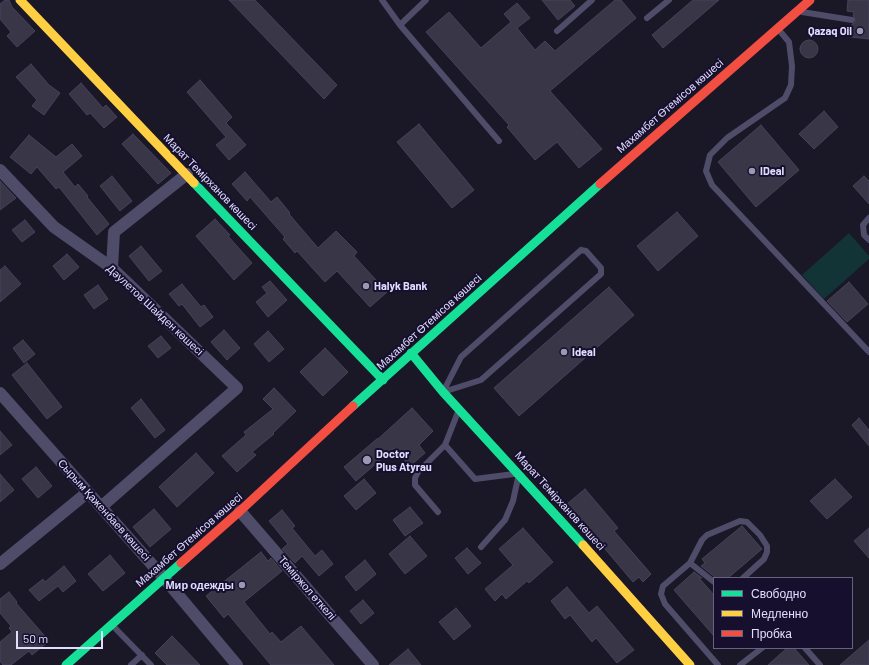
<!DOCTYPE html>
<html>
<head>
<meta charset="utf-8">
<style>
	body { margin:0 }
	#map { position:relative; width:869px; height:665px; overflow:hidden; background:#1a1727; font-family:Barlow,sans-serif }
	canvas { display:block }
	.legend { position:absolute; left:713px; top:577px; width:140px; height:72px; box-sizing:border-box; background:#16102e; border:1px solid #686282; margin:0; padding:5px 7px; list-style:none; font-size:12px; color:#e2ddff }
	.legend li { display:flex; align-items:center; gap:8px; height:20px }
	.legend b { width:20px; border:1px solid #686282 }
	.scale { position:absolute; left:16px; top:631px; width:87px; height:18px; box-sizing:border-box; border:2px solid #e2ddff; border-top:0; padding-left:5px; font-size:12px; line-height:14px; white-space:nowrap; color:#e2ddff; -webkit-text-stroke:3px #16102e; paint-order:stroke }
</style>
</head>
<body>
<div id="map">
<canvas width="869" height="665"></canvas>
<ul class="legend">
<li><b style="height:5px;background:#16e098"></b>Свободно</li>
<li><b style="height:5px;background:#ffcf43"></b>Медленно</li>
<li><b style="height:5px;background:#f24e42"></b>Пробка</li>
</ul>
<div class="scale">50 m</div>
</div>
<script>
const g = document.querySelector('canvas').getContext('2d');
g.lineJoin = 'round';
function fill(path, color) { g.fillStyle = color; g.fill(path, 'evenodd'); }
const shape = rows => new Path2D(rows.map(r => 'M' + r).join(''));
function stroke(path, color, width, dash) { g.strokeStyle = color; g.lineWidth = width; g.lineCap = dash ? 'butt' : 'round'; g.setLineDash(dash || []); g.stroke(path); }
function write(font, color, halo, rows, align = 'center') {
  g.font = font + ' Barlow,sans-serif'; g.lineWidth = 4; g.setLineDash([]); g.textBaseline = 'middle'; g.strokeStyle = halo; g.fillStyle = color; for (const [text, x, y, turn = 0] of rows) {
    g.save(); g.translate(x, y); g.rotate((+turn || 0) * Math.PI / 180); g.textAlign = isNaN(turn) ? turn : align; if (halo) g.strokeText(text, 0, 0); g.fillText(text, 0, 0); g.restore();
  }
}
fill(shape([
	[849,233,869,256,869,259,824,299,802,275]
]), '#133436');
const building = shape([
	[5,0,9,0,12,7,35,31,17,47,7,36,11,32,0,19,0,4,5,0],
	[229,0,255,0,337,85,324,99,229,0],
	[542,0,570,0,575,6,558,20,542,0],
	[615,0,621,0,636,18,550,91,602,149,579,168,557,142,535,160,507,127,509,125,426,32,449,12,481,48,511,22,504,14,517,3,530,18,517,28,535,50,545,41,555,51,615,0],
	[693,0,719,0,663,48,652,35,693,0],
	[848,0,869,0,869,39,851,37,852,24,855,23,856,20,853,16,854,12,847,11,848,0],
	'800 49a9 9 0 1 1 18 0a9 9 0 1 1-18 0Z',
	[31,64,49,85,60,93,44,115,32,106,37,100,16,77,31,64],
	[200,80,232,117,226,123,246,145,229,160,216,145,226,137,187,92,200,80],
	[81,83,103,108,106,105,117,117,104,128,90,113,87,115,69,94,81,83],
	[824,111,838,127,814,149,799,134,824,111],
	[419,124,474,190,452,208,397,142,419,124],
	[761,125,799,170,756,207,718,162,761,125],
	[133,134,171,173,158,184,122,144,133,134],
	[29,135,56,157,72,144,82,156,63,172,75,187,78,184,88,196,87,197,109,224,97,235,59,187,56,189,37,167,31,174,10,157,29,135],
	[245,172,271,202,277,197,290,213,289,214,318,248,336,231,357,252,354,256,387,292,370,307,337,271,325,282,297,251,295,253,283,239,285,237,250,197,247,201,232,184,245,172],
	[112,176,132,201,120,211,100,186,112,176],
	[864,176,869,181,869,204,853,186,864,176],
	[0,181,16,198,0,210,0,181],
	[677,212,698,236,658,271,637,246,677,212],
	[215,219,230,235,228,236,252,263,234,280,196,236,215,219],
	[25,220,35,232,22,242,12,230,25,220],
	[141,246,162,271,149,281,129,256,141,246],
	[67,254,79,267,64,280,53,266,67,254],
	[5,266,21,284,0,302,0,270,5,266],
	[270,281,287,300,268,317,256,302,267,293,262,287,270,281],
	[849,282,868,304,847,322,827,301,849,282],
	[182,284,201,307,204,305,213,317,200,327,182,304,179,306,169,294,182,284],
	[98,285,108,299,94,309,84,295,98,285],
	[609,287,634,315,519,416,494,388,609,287],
	[224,330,240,348,227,360,211,342,224,330],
	[268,331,284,349,269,362,254,344,268,331],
	[161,336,171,348,158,358,148,346,161,336],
	[23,340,35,354,24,363,13,348,23,340],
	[325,348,348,372,323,396,300,372,325,348],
	[27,363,62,407,47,419,12,375,27,363],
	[274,388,296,411,273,433,274,434,252,452,256,455,237,472,222,456,246,435,244,432,273,409,263,399,274,388],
	[141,399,165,430,155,438,131,408,141,399],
	[412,408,433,431,419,445,425,453,410,466,394,448,356,481,344,467,378,438,378,439,412,408],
	[859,418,869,430,869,446,852,425,859,418],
	[0,431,12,445,0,455,0,431],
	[196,453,214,473,177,507,159,487,196,453],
	[36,467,52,486,38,498,22,479,36,467],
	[0,474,14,490,0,502,0,474],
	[364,479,376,493,356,510,344,496,364,479],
	[835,479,852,497,827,519,810,501,835,479],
	[585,489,618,528,614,531,651,574,643,582,639,577,633,582,567,504,585,489],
	[410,507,423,523,405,536,393,520,410,507],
	[154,509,171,529,150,547,133,527,154,509],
	[282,510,295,526,292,528,315,556,322,550,333,564,319,576,302,556,295,563,282,549,288,544,269,521,282,510],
	[742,526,762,549,728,578,716,578,701,566,705,563,702,559,742,526],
	[523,528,553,562,529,583,527,581,506,599,502,594,495,601,485,589,513,565,499,549,523,528],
	[869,528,869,558,854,541,869,528],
	[410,536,427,556,405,574,389,554,410,536],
	[467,548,481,563,468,574,455,558,467,548],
	[261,552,268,561,271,558,282,571,244,602,270,634,272,632,281,642,301,626,334,665,271,665,228,614,224,618,206,596,261,552],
	[110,555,125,573,103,591,88,574,110,555],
	[365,560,376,574,356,591,345,577,365,560],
	[64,566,76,581,63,592,58,586,39,601,29,590,43,579,45,582,64,566],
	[694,572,702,578,699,578,714,595,714,636,674,590,694,572],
	[567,587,589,613,597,606,634,650,617,663,596,638,592,642,570,615,565,619,551,601,567,587],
	[9,592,17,602,16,603,49,641,32,655,29,651,11,665,3,665,0,661,0,642,12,632,9,628,11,626,0,613,0,599,9,592],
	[363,600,374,613,361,624,350,611,363,600],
	[456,608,471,626,454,640,439,622,456,608],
	[172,636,200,665,167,665,155,653,172,636],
	[869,640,869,665,840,665,869,640],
	[787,648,794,648,809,665,768,665,787,648],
	[408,649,421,665,389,665,408,649]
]);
fill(building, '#393648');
stroke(building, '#47425a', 1);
stroke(shape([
	[382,0,400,25],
	[426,0,400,25,499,141],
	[802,12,852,20],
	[647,18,669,0],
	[779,30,789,42,792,66,791,85,785,98,727,138,710,155,706,171,712,185,869,352],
	[557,31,592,0],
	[869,218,863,225,864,235,869,240],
	[581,250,586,251,601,268,601,274,481,380,443,392,461,357,581,250],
	[458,412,445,445,475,479,514,474],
	[438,512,415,485,415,478,418,472,445,445],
	[481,547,505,520,513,501,518,478],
	[690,563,714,582],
	[113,626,151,665],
	[805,648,820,665],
	[131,665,142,655],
	[718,665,665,604,661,594,663,586,690,563,702,540,707,535,740,521,747,522,760,535,767,546,767,552,764,559,743,578],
	[740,665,762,648]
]), '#4e4c68', 6);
stroke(shape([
	[0,170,54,227,112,268,237,388,101,507],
	[112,268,114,232,187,174],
	[0,393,164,578,237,665],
	[240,511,373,665],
	[0,564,88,492]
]), '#4e4c68', 12);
stroke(shape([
	[194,183,383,380],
	[411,353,443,392,583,545],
	[353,406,600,184],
	[66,665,181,563]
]), '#16e098', 9);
stroke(shape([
	[20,0,194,183],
	[583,545,690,665]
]), '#ffcf43', 9);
stroke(shape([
	[600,184,810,0],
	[181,563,240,511,353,406]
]), '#f24e42', 9);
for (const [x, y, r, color] of [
	[860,31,4,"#9c98b3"],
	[752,171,4,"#9c98b3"],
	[366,286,4,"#9c98b3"],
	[564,352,4,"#9c98b3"],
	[367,460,5,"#9c98b3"],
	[242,585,4,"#9c98b3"]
]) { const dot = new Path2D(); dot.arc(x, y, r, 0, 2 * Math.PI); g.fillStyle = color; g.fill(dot); stroke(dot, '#16102e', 1.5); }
write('bold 11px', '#e2ddff', '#16102e', [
	["Qazaq Oil",852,31,"right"],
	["IDeal",760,171],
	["Halyk Bank",374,286],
	["Ideal",572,352],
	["Doctor",376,454],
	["Plus Atyrau",376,467],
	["Мир одежды",234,585,"right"]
], 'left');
write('11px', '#e2ddff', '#16102e', [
	["Махамбет Өтемісов көшесі",670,106,-41],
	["Марат Темірханов көшесі",210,182,46],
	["Дәулетов Шайден көшесі",155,310,43],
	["Махамбет Өтемісов көшесі",429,322,-42],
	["Марат Темірханов көшесі",560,501,48],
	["Сырым Қаженбаев көшесі",104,510,48],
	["Махамбет Өтемісов көшесі",189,540,-41],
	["Теміржол өткелі",307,588,49]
]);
</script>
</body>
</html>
